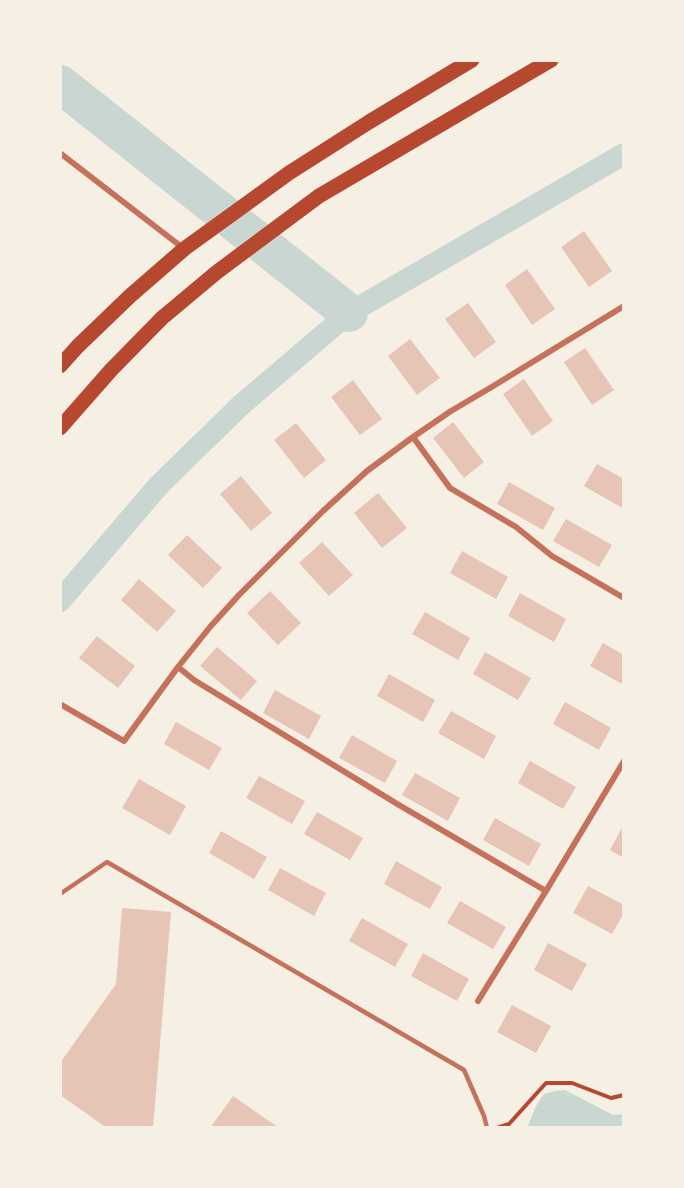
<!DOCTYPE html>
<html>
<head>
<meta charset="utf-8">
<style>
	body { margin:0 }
	#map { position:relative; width:684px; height:1188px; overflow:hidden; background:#f6efe4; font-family:"Titillium Web",sans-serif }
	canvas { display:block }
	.frame { position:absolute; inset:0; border:62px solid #f6efe4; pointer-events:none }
</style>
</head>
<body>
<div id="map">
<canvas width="684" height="1188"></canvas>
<div class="frame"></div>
</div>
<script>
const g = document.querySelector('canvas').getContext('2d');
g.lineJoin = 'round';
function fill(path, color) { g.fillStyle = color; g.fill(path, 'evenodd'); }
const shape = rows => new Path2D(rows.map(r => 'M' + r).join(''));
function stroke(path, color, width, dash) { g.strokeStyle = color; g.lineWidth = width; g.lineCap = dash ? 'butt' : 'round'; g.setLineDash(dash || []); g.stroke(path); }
fill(shape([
	[555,1091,565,1090,613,1115,624,1114,624,1128,527,1128,536,1106,544,1094]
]), '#c9d6d2');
stroke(shape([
	[60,601,159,485,241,405,349,313,624,154]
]), '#c9d6d2', 22);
stroke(shape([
	[60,84,349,313]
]), '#c9d6d2', 38);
fill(shape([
	[584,231,612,271,589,287,561,247],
	[527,269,555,309,532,325,505,285],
	[468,303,496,342,474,358,445,319],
	[410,339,440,378,417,395,388,356],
	[585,348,614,390,592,405,564,362],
	[524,379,553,421,532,436,503,394],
	[353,380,382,419,360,435,331,397],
	[453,422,484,462,464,478,433,438],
	[296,423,326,460,304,478,274,440],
	[597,464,624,479,624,509,584,486],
	[241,476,272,513,251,531,220,494],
	[509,482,555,508,543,530,497,504],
	[378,493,407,528,382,548,354,513],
	[566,519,612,545,599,567,553,541],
	[187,535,222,568,203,588,168,555],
	[322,542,353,575,329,596,299,563],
	[462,551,508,577,496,599,450,573],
	[139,579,176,611,157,632,121,600],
	[270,591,301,623,278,645,247,613],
	[520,593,566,619,554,642,508,616],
	[425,612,470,638,458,660,412,634],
	[97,636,135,666,118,688,79,658],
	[603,643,624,655,624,685,590,666],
	[217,647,257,681,241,700,200,666],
	[485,652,531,678,518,700,473,674],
	[389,674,435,700,423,722,377,696],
	[275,690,321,716,309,739,263,713],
	[565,702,611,728,599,750,553,724],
	[451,711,496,736,484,759,438,733],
	[176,722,222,748,209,770,164,744],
	[352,735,397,761,385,783,339,758],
	[530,761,576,787,563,809,518,783],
	[415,773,460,798,448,821,402,795],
	[259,776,305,801,292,824,246,798],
	[139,779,186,806,170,835,122,808],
	[317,812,363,838,350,860,304,834],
	[495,818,541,844,529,866,483,840],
	[624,824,624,858,610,850],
	[221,831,267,857,254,879,209,853],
	[396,861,442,887,430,909,384,884],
	[280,868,326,893,314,916,268,890],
	[588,886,624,905,624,913,612,934,573,913],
	[460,901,506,927,493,949,447,923],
	[122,908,171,912,153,1128,107,1128,60,1095,60,1063,116,984],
	[362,918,408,944,395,967,349,941],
	[548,943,587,964,572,991,534,970],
	[423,953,469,979,457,1001,411,976],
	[512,1005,551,1026,536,1053,497,1032],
	[233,1096,279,1128,210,1128]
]), '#e6c5b7');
stroke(shape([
	[497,1128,509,1124,546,1083,572,1083,611,1098,624,1095]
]), '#b5482f', 4);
stroke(shape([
	[60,894,107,862,464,1070,484,1116,487,1128]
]), '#c5725c', 4.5);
stroke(shape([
	[60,153,183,248],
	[413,437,450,488,516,527,552,556,624,598],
	[178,667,194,680,399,805,546,891],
	[60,704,124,741,178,667,210,627,239,595,323,511,367,471,413,437,451,411,490,388,624,306],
	[478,1001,546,891,624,761]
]), '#c5725c', 6);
stroke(shape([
	[60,366,78,346,130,296,184,249,289,173,369,122,472,60],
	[60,428,111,370,162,318,217,272,319,196,551,60]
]), '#b5482f', 15);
</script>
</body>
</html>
